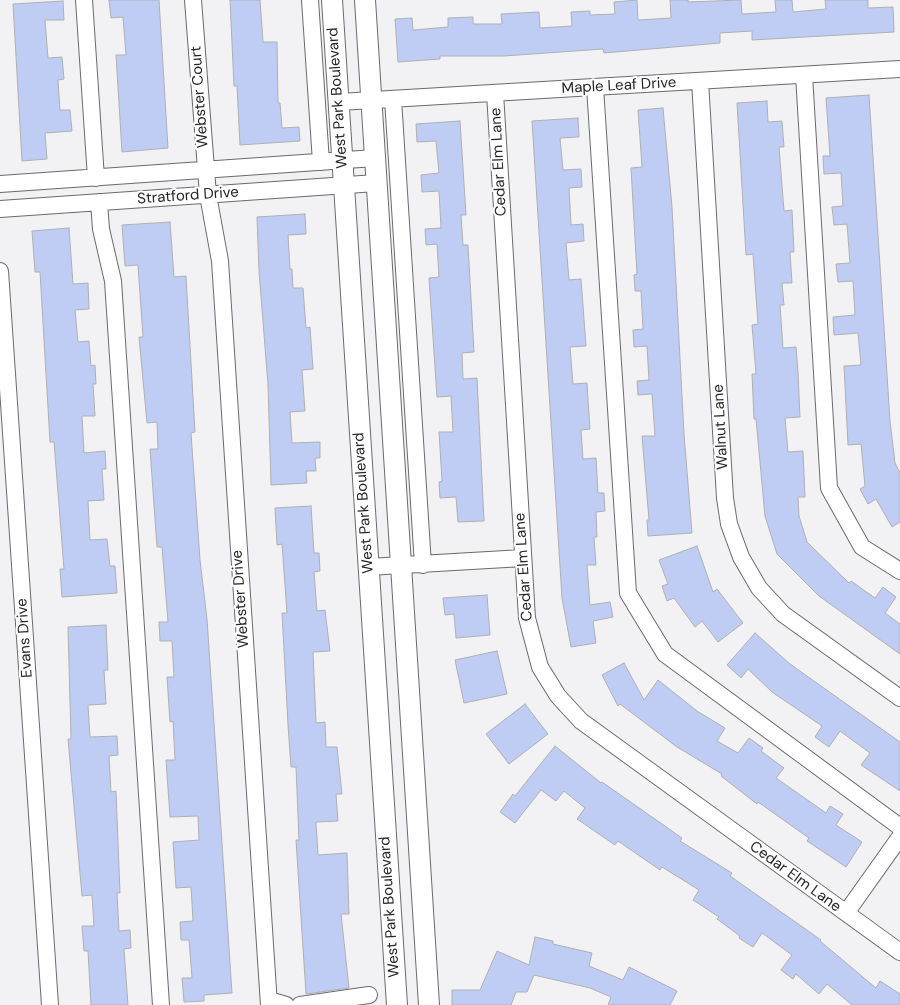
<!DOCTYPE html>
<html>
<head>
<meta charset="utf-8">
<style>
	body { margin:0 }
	canvas { display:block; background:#f2f2f5 }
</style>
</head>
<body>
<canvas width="900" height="1005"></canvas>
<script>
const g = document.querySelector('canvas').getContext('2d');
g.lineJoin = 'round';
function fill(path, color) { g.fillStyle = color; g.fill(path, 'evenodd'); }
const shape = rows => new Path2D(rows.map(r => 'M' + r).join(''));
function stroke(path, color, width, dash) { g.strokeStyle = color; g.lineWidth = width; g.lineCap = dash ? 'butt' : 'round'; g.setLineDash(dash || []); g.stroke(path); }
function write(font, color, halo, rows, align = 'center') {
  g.font = font + ' "DM Sans",sans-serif'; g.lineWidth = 4; g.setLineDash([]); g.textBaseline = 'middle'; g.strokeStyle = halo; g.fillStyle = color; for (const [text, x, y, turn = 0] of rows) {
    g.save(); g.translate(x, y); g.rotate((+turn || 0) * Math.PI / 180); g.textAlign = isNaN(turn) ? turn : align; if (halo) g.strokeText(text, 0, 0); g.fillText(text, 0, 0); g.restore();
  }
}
const building = shape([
	[109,0,159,0,168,148,122,152,116,55,126,55,123,17,111,18,109,0],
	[230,0,260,0,263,42,277,42,278,103,280,103,282,128,299,127,300,141,240,145,237,86,234,86,230,0],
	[637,0,638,20,671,18,670,0,688,0,688,2,741,0,742,14,776,12,775,0,792,0,793,12,826,9,825,0,868,0,868,8,893,7,894,32,752,40,752,31,720,33,720,43,604,53,603,49,504,56,440,56,440,59,398,62,395,19,412,18,413,30,448,27,448,18,473,17,473,24,502,24,501,14,539,12,540,28,572,26,571,12,590,11,590,15,615,14,614,2,637,0],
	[63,1,64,20,45,20,48,58,62,57,64,79,58,80,60,110,70,110,72,131,45,133,47,159,22,161,13,4,63,1],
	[869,95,890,421,895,463,900,473,900,522,892,527,876,499,868,504,860,489,865,486,861,444,848,445,844,366,861,365,858,333,834,335,833,317,855,315,853,281,838,282,836,264,850,263,847,224,834,225,832,207,843,206,841,173,824,174,823,156,830,156,826,98,869,95],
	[767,101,768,122,782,121,784,147,779,147,784,211,792,210,794,252,790,252,792,283,782,283,784,305,780,305,783,348,796,347,798,372,800,417,785,418,788,452,803,451,805,497,798,497,799,516,807,542,849,583,851,581,875,598,883,587,896,597,885,613,900,624,900,654,819,596,777,554,765,516,756,419,754,419,752,374,756,374,752,325,758,324,753,254,746,255,737,103,767,101],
	[663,108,672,207,684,434,692,533,648,536,647,520,649,520,642,436,655,436,652,394,638,395,637,381,649,380,647,346,634,347,633,330,643,329,641,291,635,291,634,275,637,274,631,168,642,167,638,110,663,108],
	[578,118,579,137,560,138,563,170,581,169,582,187,569,188,571,225,583,224,584,241,566,243,569,280,581,279,586,346,570,347,573,384,587,383,590,429,581,430,583,459,596,458,598,493,604,493,605,511,596,512,597,537,594,537,596,565,587,565,590,605,610,602,613,617,593,621,596,643,571,647,562,598,532,121,578,118],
	[460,121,466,215,461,215,463,245,468,245,474,352,462,353,463,379,477,378,484,521,458,522,456,497,440,498,439,482,442,481,439,432,453,432,451,396,437,397,429,278,439,277,437,244,426,245,425,229,441,228,439,191,422,192,421,175,439,173,436,141,417,142,416,124,460,121],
	[305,214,306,234,288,235,290,269,292,269,293,288,303,288,306,328,310,327,313,369,302,370,305,411,290,412,292,443,320,442,320,458,315,458,316,471,306,471,307,483,271,485,268,385,259,271,257,217,305,214],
	[170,222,174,277,186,276,195,432,191,433,200,560,207,619,232,993,204,995,204,1001,184,1002,182,978,192,978,189,940,181,940,180,922,193,921,191,887,176,888,173,842,199,840,198,816,170,817,166,760,175,760,173,721,170,722,167,677,174,677,172,641,160,641,159,622,168,622,162,547,157,547,150,449,158,449,157,422,147,423,139,337,143,337,138,265,125,266,122,225,170,222],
	[69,228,73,284,88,283,89,309,75,310,78,342,89,341,91,366,95,365,96,384,93,384,95,416,82,416,84,453,105,451,106,469,102,469,104,500,88,501,90,540,107,539,110,566,115,566,117,593,62,597,60,569,64,569,54,442,50,442,40,272,35,272,32,231,69,228],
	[311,506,314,553,319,553,320,571,314,572,317,611,325,610,330,651,313,652,316,723,325,722,326,747,337,747,342,794,336,794,338,821,316,822,318,855,347,853,349,914,341,914,349,988,306,994,296,840,299,840,296,767,291,767,288,725,282,613,287,613,282,544,277,545,275,508,311,506],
	[697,546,713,592,717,589,743,623,718,642,702,621,695,627,674,598,667,601,662,586,668,584,659,560,697,546],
	[487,595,490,635,456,638,454,614,445,615,443,598,487,595],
	[106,625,108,670,104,670,106,704,88,705,90,737,117,736,118,755,109,756,111,792,116,791,120,893,117,893,119,931,130,930,131,948,124,949,128,1005,91,1005,88,951,84,951,82,926,94,926,92,895,82,896,68,739,71,739,68,627,106,625],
	[755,633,790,664,900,742,900,791,861,765,870,753,840,731,829,747,815,737,822,726,772,692,748,669,741,678,727,665,755,633],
	[497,651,507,694,464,703,455,660,497,651],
	[624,663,644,700,658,680,697,711,725,728,717,741,738,753,749,738,763,748,761,751,784,768,776,778,826,813,830,806,843,814,836,825,862,842,846,867,807,841,809,838,758,802,757,804,721,776,722,774,677,747,620,704,618,706,602,675,624,663],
	[525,704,548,734,509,764,486,734,525,704],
	[555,746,601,783,602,782,682,838,680,841,732,873,730,876,821,940,820,941,876,988,880,981,900,994,900,1005,852,1005,827,984,819,994,796,974,793,979,781,970,792,955,762,933,753,947,739,938,740,936,717,919,719,917,693,900,699,890,662,867,660,870,618,841,615,845,577,819,585,808,564,791,556,801,541,790,515,823,500,812,513,794,515,796,555,746],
	[535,937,553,941,553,944,592,953,589,966,623,980,629,967,677,991,670,1005,608,1005,611,997,590,988,534,975,527,992,516,992,511,1005,452,1005,452,990,480,990,497,951,529,965,535,937]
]);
fill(building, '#bfcdf4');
stroke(building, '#aeb0b3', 1);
const minor = shape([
	[84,0,96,178],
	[193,0,208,195,220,261,269,1005],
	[310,0,321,162],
	[804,75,829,488,862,547,900,571],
	[700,81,725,498,729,524,741,557,759,588,783,614,900,698],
	[595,87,628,593,665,654,900,827],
	[495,93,527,618,540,667,558,696,581,721,900,952],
	[393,99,423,565],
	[339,102,900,69],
	[0,184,375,158],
	[99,202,101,229,113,281,161,1005],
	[0,209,376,183],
	[0,271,50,1005],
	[368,567,523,558],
	[846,913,900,837],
	[269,1000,286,1005],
	[300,1005,369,995]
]);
const major = shape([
	[332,0,397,1005],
	[365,0,429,1005]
]);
stroke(minor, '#6a6a6d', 18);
stroke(major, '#6a6a6d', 22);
stroke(minor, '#fff', 16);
stroke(major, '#fff', 20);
write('15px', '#262627', '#fff', [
	["Maple Leaf Drive",619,86,-3],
	["Webster Court",200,97,-94],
	["West Park Boulevard",338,98,-94],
	["Cedar Elm Lane",499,162,-93],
	["Stratford Drive",188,196,-4],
	["Walnut Lane",721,427,-93],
	["West Park Boulevard",364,503,-94],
	["Cedar Elm Lane",524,567,-94],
	["Webster Drive",241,599,-94],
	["Evans Drive",25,638,-94],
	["Cedar Elm Lane",795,877,36],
	["West Park Boulevard",390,907,-94]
]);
</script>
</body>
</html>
